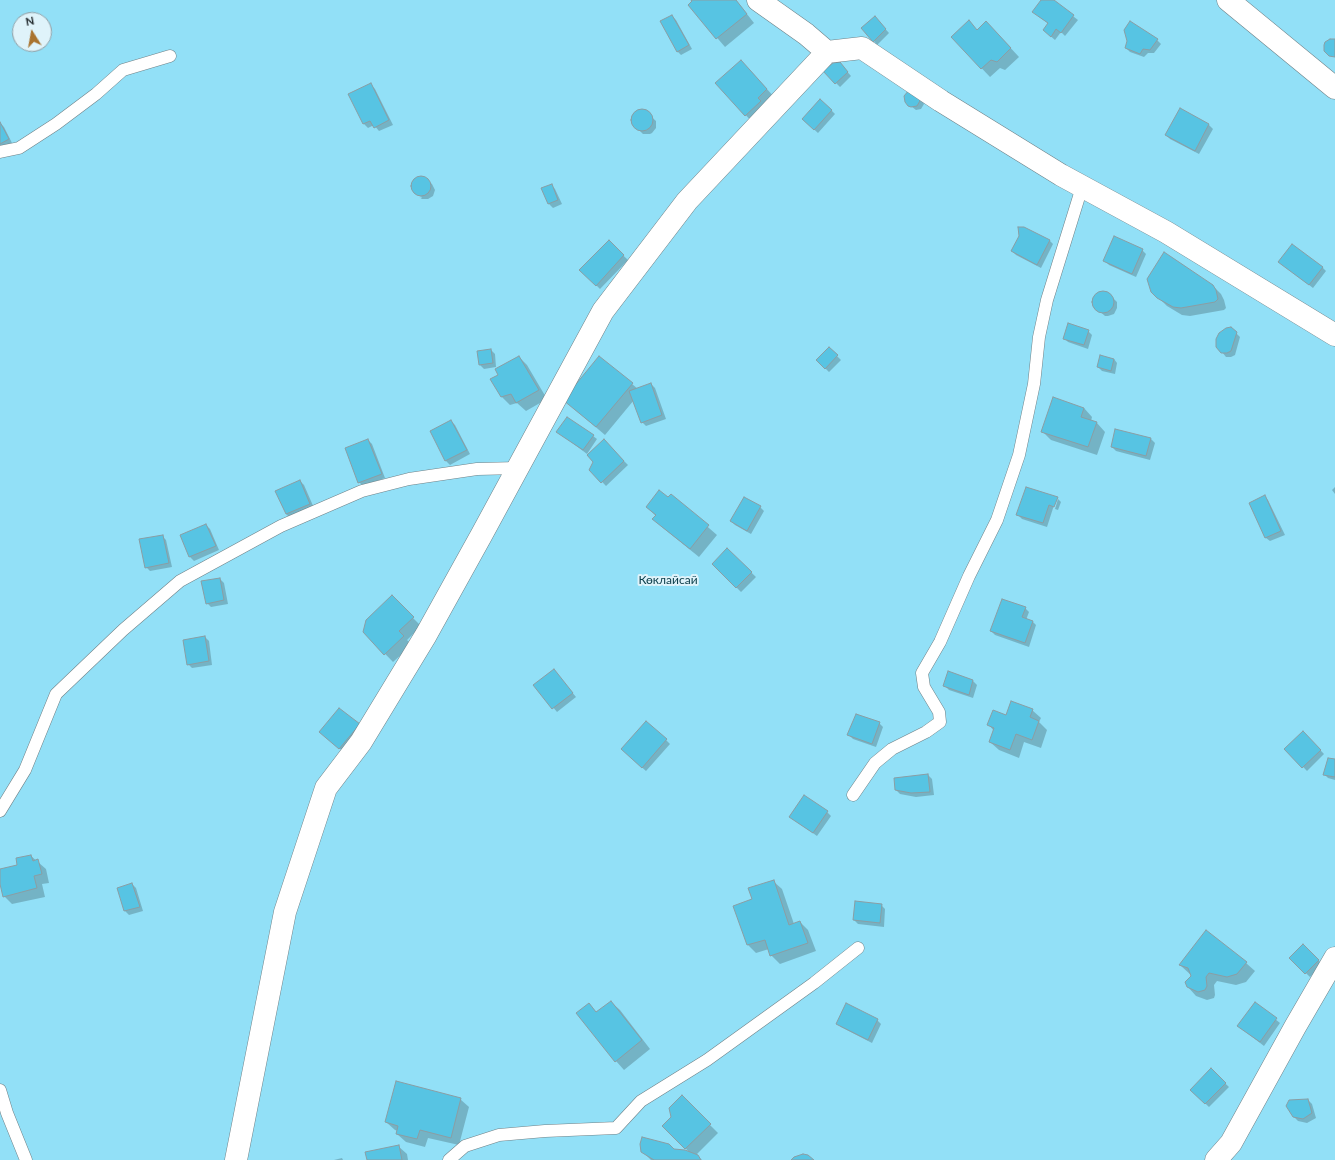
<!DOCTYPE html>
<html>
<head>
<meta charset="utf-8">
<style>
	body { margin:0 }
	#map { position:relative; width:1335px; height:1160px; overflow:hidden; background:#d2e6ed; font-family:Lato,sans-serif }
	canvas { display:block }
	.north { position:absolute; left:12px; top:12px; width:40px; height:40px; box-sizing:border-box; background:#dff3fa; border:1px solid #919fa5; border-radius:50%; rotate:349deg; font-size:11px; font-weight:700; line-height:16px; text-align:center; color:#1b2225 }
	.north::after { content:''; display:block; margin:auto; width:14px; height:18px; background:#a9732e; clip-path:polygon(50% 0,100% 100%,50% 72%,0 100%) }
</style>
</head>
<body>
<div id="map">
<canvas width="1335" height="1160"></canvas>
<div class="north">N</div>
</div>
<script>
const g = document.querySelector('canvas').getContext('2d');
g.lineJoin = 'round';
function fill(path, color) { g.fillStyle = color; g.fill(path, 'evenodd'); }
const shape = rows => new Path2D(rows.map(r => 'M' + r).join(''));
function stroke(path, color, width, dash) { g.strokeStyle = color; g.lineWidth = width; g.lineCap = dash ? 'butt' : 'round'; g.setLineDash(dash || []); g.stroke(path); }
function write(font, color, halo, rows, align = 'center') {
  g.font = font + ' Lato,sans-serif'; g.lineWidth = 4; g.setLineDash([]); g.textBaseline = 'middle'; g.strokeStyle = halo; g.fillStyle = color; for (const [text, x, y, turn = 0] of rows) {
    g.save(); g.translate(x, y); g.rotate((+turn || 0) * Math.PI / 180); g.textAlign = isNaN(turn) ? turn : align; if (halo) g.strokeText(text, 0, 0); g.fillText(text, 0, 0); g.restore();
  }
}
fill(shape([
	[0,0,1335,0,1335,1160,0,1160],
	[20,20,44,20,44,44,20,44]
]), '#92e0f7');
fill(shape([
	[693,0,736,0,754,23,725,47,689,5,693,1],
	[1043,0,1052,0,1078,20,1065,36,1061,32,1055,40,1048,34,1049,24,1038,16],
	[672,16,676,20,692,49,681,55,677,51],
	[878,21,889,33,877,45,874,41],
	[977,30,994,30,1019,57,1005,70,1000,68,990,77,952,37],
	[1157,40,1161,44,1154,53,1148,53,1144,57,1130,52,1126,48],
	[843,67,851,76,840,87,836,83],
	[749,69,775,98,754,124,716,83],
	[371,85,375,89,393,125,379,131,374,125,368,128,364,124,350,95],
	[921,97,924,104,921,109,916,110,907,103],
	[831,110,835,114,818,133,807,123],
	[1180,110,1209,125,1213,129,1199,154,1170,139,1166,135],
	[638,111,645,111,656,121,656,128,652,133,650,134,643,134,634,125,632,118,633,115],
	[0,123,4,127,12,143,0,148],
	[422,176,432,184,435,190,433,196,428,199,422,199,419,197,421,198,422,197,415,194,412,188,412,182,416,178],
	[551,185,555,189,562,204,553,208,549,204,543,189],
	[1049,240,1053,244,1041,268,1016,255,1012,251],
	[609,242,628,260,600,289,581,270],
	[1142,250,1146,254,1136,277,1109,265,1105,261],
	[1279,262,1322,267,1326,271,1313,288],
	[1212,285,1221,294,1224,300,1226,308,1224,310,1190,316,1182,315,1167,306,1152,291],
	[1105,292,1108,293,1117,302,1117,308,1114,314,1108,316,1105,316,1096,308,1094,301,1096,295],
	[1231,328,1240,337,1235,355,1231,357,1226,357,1222,352],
	[1088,331,1092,335,1088,349,1068,342,1064,338],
	[829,348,841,360,829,372,817,360],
	[491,350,495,354,496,367,484,369,480,365],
	[519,357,527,365,547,399,526,411,517,403,510,405,501,396,500,375],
	[1114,359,1117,363,1115,374,1102,371,1098,367],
	[632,384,638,389,651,384,655,388,666,419,646,426,642,422,634,400,605,435,564,400],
	[1084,408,1092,417,1091,421,1097,423,1105,432,1097,455,1051,440,1042,431],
	[451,421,455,425,470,454,450,465,446,461,431,431],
	[558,432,593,436,597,439,587,454],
	[1151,439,1155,443,1150,460,1116,451,1112,447],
	[368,440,372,444,385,478,363,486,359,482],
	[603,440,628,465,606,486,591,470],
	[300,481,304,485,314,508,290,518,286,514],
	[1335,487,1335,494,1332,490],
	[671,495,717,535,699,557,662,527,654,519,656,516,647,507,668,498],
	[1264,496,1268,500,1285,535,1270,541,1266,538],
	[1057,498,1061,502,1058,510,1055,509,1058,499,1056,499,1047,527,1022,519,1018,515],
	[760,507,764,511,751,534,735,525,731,521],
	[206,525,210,529,219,550,194,561,190,557,181,536],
	[162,536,166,540,172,567,150,571,146,567],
	[728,550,756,577,741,592,713,564],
	[220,579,224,583,228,604,211,607,207,603],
	[392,597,421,626,407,640,412,645,393,662,364,632],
	[1025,608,1029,612,1026,620,1032,621,1036,625,1029,647,995,635,991,631],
	[205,637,209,641,212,665,192,668,188,664],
	[554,670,576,697,557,712,535,685],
	[949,672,973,681,977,685,973,698,949,690,945,686],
	[1032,710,1041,718,1039,722,1047,730,1041,748,1024,742,1019,758,999,750,990,742,994,731,989,725,1007,716],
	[879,723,883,727,876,747,853,739,849,735],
	[359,725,344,752,324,736],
	[1303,732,1324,754,1307,771,1286,749],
	[666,740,670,744,646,771,626,753],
	[1335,760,1335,780,1328,778,1324,774],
	[928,775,932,779,934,795,916,797,900,794,896,790],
	[827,812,831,816,817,836,790,817],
	[31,856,46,869,49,883,42,884,45,897,12,904,4,896,0,880,0,870,19,865],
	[773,881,782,889,794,924,800,922,808,930,816,951,780,964,771,955,769,949,756,953,748,945,753,900],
	[132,884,136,888,143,911,129,915,125,911,119,888],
	[881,905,885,909,884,927,858,924,854,920],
	[1303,945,1322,964,1310,977,1290,958],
	[1246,963,1255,971,1246,982,1236,985,1217,981,1214,985,1215,995,1214,998,1207,1000,1196,996,1188,987,1192,976,1180,965],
	[611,1002,620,1010,650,1049,624,1070,616,1061,589,1004,597,1013],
	[1255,1003,1280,1023,1264,1046,1238,1026],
	[877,1020,881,1024,872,1043,841,1027,837,1023],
	[1211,1070,1229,1087,1209,1107,1191,1090],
	[682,1097,718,1133,696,1155,702,1160,651,1160,642,1151,673,1150,690,1153,664,1126,672,1118],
	[460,1099,469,1107,459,1145,428,1138,425,1147,406,1142,397,1134,398,1131,395,1130,386,1122],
	[1308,1100,1312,1104,1316,1118,1307,1123,1298,1121,1294,1117],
	[398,1146,407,1154,408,1160,368,1160],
	[342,1158,343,1160,334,1160]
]), '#0003');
const building = shape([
	[691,0,736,0,747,14,716,39,688,5,692,1,691,0],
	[1041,0,1054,0,1074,15,1061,33,1056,29,1051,37,1043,30,1048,23,1032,12,1041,0],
	[672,15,689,45,677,52,660,21,672,15],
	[875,16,886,29,873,42,861,28,875,16],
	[969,20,977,30,986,21,1011,48,997,62,991,60,981,69,951,37,969,20],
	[1130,21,1158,39,1150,50,1143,49,1140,54,1125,48,1127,41,1124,30,1130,21],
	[1330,39,1335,39,1335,57,1329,56,1324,51,1324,45,1325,42,1330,39],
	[741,60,767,89,758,98,761,101,745,116,715,83,741,60],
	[840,62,848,72,835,84,823,71,833,63,840,62],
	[371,83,389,120,374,128,370,121,363,124,348,94,371,83],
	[909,90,921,99,917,106,911,107,908,106,905,102,904,96,909,90],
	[820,99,832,110,814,130,802,119,820,99],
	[1180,108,1209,124,1195,151,1165,135,1180,108],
	'631 120a11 11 0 1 1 22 0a11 11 0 1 1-22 0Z',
	[0,122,9,139,0,144,0,122],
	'411 186a10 10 0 1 1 20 0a10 10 0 1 1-20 0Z',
	[552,184,558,200,548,204,541,188,552,184],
	[1018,227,1024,227,1050,240,1037,265,1011,251,1019,236,1018,227],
	[1114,236,1143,249,1132,274,1103,261,1114,236],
	[609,240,624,255,596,286,579,270,609,240],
	[1292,244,1323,267,1309,285,1278,262,1292,244],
	[1164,252,1213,285,1216,290,1218,299,1215,302,1181,308,1173,307,1157,298,1151,292,1147,279,1164,252],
	'1092 302a11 11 0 1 1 22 0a11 11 0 1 1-22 0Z',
	[1068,323,1089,330,1084,345,1063,339,1068,323],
	[1231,327,1237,332,1231,351,1227,353,1221,353,1216,347,1216,339,1219,333,1226,328,1231,327],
	[829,347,838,355,825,369,816,360,829,347],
	[491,349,493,363,479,365,477,351,491,349],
	[1100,355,1114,359,1111,371,1097,367,1100,355],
	[519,356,539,390,516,403,511,394,501,397,490,379,498,375,495,369,519,356],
	[599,356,633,383,596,427,563,400,599,356],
	[651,383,662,415,641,423,629,391,651,383],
	[1053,397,1084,408,1081,417,1097,422,1088,447,1041,432,1053,397],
	[567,417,594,435,583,450,556,432,567,417],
	[451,420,467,450,445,461,430,431,451,420],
	[1115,429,1151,438,1146,456,1111,447,1115,429],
	[368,439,382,474,358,483,345,448,368,439],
	[604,439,624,461,601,483,589,470,593,462,587,455,604,439],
	[300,480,310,504,286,514,275,491,300,480],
	[1026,487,1058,497,1054,507,1049,505,1043,523,1016,515,1026,487],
	[659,490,668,497,671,494,709,525,690,549,652,519,656,515,646,507,659,490],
	[1265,495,1281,531,1265,538,1249,503,1265,495],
	[744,497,761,506,747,531,730,521,744,497],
	[206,524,216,546,189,557,180,535,206,524],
	[163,535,169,563,145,568,139,539,163,535],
	[727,548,752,572,736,588,712,564,727,548],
	[220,578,224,600,206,604,201,581,220,578],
	[392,595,414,617,399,631,404,636,384,655,363,632,366,620,392,595],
	[1002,599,1026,607,1022,617,1033,621,1025,643,990,631,1002,599],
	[205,636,209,661,187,665,183,640,205,636],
	[554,669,573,693,552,709,533,685,554,669],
	[948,671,973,680,969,695,943,686,948,671],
	[1011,701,1033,709,1030,717,1039,721,1032,740,1016,734,1010,750,989,742,994,728,987,725,993,710,1006,715,1011,701],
	[339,708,360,724,339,749,319,732,339,708],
	[856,714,880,722,872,744,847,735,856,714],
	[646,721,667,739,642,768,621,749,646,721],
	[1303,731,1321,750,1302,768,1284,749,1303,731],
	[1328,758,1335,759,1335,777,1323,775,1328,758],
	[928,774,930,792,911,793,895,790,894,778,928,774],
	[804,795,828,811,813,833,789,817,804,795],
	[31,855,33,861,38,859,42,874,34,876,37,888,3,897,0,884,0,869,17,865,16,858,31,855],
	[774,880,789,925,800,921,808,943,770,956,765,940,747,945,733,906,752,899,748,888,774,880],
	[132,883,140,907,124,911,117,888,132,883],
	[855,901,882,904,880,923,853,920,855,901],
	[1206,930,1247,962,1237,974,1227,977,1209,973,1206,977,1207,986,1205,990,1198,992,1187,987,1185,982,1191,976,1188,968,1179,965,1206,930],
	[1303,944,1319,960,1305,974,1289,958,1303,944],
	[611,1001,642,1040,615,1062,576,1013,589,1003,596,1012,611,1001],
	[1255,1002,1277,1018,1260,1042,1237,1026,1255,1002],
	[846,1003,878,1019,868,1040,836,1024,846,1003],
	[1211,1068,1226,1083,1205,1104,1190,1090,1211,1068],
	[396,1081,461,1098,451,1138,420,1130,417,1139,396,1134,398,1126,385,1122,396,1081],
	[682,1095,711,1124,685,1149,662,1126,671,1117,669,1108,682,1095],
	[1308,1099,1312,1113,1303,1119,1293,1117,1286,1106,1289,1100,1308,1099],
	[642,1137,669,1144,674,1149,685,1150,698,1155,701,1160,654,1160,641,1152,640,1144,642,1137],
	[399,1145,402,1160,367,1160,365,1152,399,1145],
	[803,1154,808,1155,814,1160,791,1160,794,1157,803,1154]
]);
fill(building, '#57c4e3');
stroke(building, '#8b9ea4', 1);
const service = shape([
	[0,152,19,148,56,124,96,94,123,70,170,56],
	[853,795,875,763,892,749,926,732,940,722,939,712,924,687,922,673,940,642,969,576,997,520,1019,455,1034,384,1039,337,1047,300,1082,187],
	[0,811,25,770,56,694,123,630,180,581,281,526,362,491,409,479,477,469,518,468],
	[0,1090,7,1113,26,1160],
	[449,1160,465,1146,499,1135,545,1131,616,1128,641,1101,707,1060,814,983,858,948]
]);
const minor = shape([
	[758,0,806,34,827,52,862,48,941,101,1061,175,1166,232,1335,335],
	[1228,0,1335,88],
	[236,1160,285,912,326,788,361,742,426,635,482,534,603,311,687,201,827,52],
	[1216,1160,1231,1143,1295,1027,1335,958]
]);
stroke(service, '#708288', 13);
stroke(minor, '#708288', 23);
stroke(service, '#fff', 12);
stroke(minor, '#fff', 22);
write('12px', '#0e404d', '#dff3fa', [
	["Көклайсай",668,580]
]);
</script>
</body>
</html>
